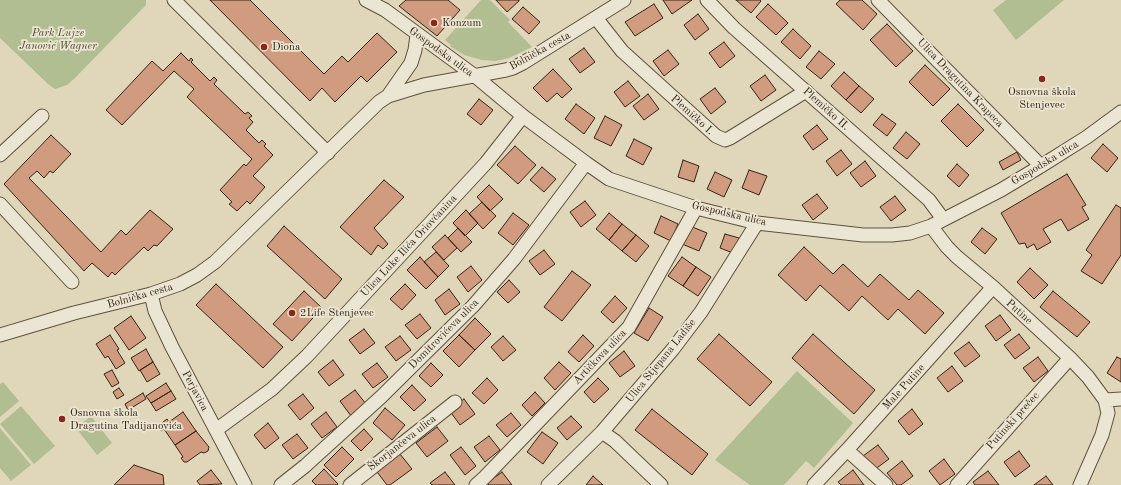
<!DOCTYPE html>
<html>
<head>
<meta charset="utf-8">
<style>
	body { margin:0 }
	canvas { display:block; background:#e0d7bb }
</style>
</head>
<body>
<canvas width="1121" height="485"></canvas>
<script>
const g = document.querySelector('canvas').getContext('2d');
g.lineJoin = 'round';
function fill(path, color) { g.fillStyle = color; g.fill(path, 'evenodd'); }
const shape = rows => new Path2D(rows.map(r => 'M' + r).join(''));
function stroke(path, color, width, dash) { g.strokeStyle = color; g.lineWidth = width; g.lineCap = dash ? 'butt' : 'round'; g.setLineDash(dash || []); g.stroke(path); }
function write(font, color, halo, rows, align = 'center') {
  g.font = font + ' "Old Standard TT",serif'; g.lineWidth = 3.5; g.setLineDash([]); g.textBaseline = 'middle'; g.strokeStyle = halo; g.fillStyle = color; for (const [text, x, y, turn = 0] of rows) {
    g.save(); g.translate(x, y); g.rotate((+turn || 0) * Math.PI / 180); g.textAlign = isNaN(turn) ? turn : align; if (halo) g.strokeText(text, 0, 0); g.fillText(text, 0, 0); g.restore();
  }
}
fill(shape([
	[0,0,146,0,146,5,74,79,67,85,55,89,48,84,0,38],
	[481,0,490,0,510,20,508,22,532,47,509,58,496,61,482,60,464,55,450,46,451,45,445,40],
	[1006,0,1064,0,1016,40,993,10],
	[797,371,853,423,814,468,806,461,784,485,750,485,715,460],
	[3,382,19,401,0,417,0,384],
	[21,406,55,446,34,464,0,424],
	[91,416,112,443,97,455,76,428],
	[0,428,31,465,11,481,0,468]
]), '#b1be91');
const building = shape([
	[210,0,250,0,324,74,342,56,348,62,377,33,397,52,367,82,361,76,335,102,322,88,310,101,210,0],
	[406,0,448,0,460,10,437,36,399,6,406,0],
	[496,0,519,0,519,1,507,12,496,0],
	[663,0,692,0,672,14,663,0],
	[736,0,760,0,761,1,751,13,736,0],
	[840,0,862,0,877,14,863,30,836,4,840,0],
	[654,4,663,18,635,36,625,22,654,4],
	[768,4,788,23,776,35,756,17,768,4],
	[523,7,540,22,529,34,512,19,523,7],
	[698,14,709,29,695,40,684,25,698,14],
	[887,24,913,51,896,67,870,40,887,24],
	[793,29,811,46,800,59,781,42,793,29],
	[724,42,735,56,720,68,709,53,724,42],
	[584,48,595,62,580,73,569,59,584,48],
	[668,50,679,64,664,76,653,61,668,50],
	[819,51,835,64,821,79,806,67,819,51],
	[181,53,189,61,191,58,193,60,191,62,210,81,214,77,217,80,214,84,245,114,248,112,252,116,249,118,253,122,246,130,259,143,262,140,266,144,264,146,273,155,253,176,265,187,250,204,247,201,237,211,229,204,232,202,220,190,244,164,246,166,252,159,187,97,194,89,174,71,122,125,106,110,152,61,163,71,181,53],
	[925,65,950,89,933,106,909,82,925,65],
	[553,69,572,89,562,98,557,93,547,102,533,88,553,69],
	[844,72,859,86,846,100,831,86,844,72],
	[765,75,776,90,761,101,750,86,765,75],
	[628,81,640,96,625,107,614,92,628,81],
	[859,86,874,99,861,113,846,100,859,86],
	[715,88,726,102,711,114,700,99,715,88],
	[648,94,659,109,644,120,633,106,648,94],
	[479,99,493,110,481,125,467,114,479,99],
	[576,104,595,118,584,134,565,119,576,104],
	[958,104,984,130,967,147,941,121,958,104],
	[882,114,896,124,887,136,873,125,882,114],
	[605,116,622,125,611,146,594,138,605,116],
	[817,125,828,139,813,150,803,136,817,125],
	[906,132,920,144,907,159,893,148,906,132],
	[51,135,71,154,53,173,50,171,44,178,37,171,29,178,101,252,121,230,126,235,150,210,173,229,157,246,154,245,148,251,144,247,115,275,112,272,108,277,92,263,84,271,4,184,51,135],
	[634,139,652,148,643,165,626,156,634,139],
	[1103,144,1118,158,1107,172,1091,158,1103,144],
	[515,146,536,165,518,184,497,165,515,146],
	[841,150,852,164,837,176,826,161,841,150],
	[1017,152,1021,160,1003,170,999,162,1017,152],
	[683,160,699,166,694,182,678,177,683,160],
	[865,161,876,176,861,187,850,173,865,161],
	[957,164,969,175,959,187,947,176,957,164],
	[542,167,556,179,544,192,530,180,542,167],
	[749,170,767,176,759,195,742,188,749,170],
	[715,172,732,180,724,197,707,189,715,172],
	[1067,174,1086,205,1082,207,1089,219,1068,231,1061,219,1043,229,1051,242,1037,250,1034,244,1027,248,1025,243,1019,244,1001,213,1067,174],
	[384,180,404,197,374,228,388,244,383,249,378,245,371,255,340,227,384,180],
	[489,185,503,199,490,211,477,197,489,185],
	[817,194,828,208,813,220,802,205,817,194],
	[895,196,906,210,891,221,880,207,895,196],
	[585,201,596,215,581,227,570,212,585,201],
	[482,202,496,216,483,229,469,214,482,202],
	[1116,205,1121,208,1121,255,1102,284,1081,271,1092,255,1086,250,1116,205],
	[466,210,478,223,465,236,453,223,466,210],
	[513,213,529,225,513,245,498,233,513,213],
	[609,213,622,224,609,240,596,229,609,213],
	[661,216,678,224,671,241,654,233,661,216],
	[622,224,636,235,622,251,609,240,622,224],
	[284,226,342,279,325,299,267,246,284,226],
	[690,226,707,233,699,251,682,244,690,226],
	[458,228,472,242,461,252,448,238,458,228],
	[982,228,997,239,985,254,971,242,982,228],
	[725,234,739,238,733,253,720,248,725,234],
	[445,235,457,248,444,260,432,247,445,235],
	[636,235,649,246,636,262,622,251,636,235],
	[804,247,833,274,843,264,868,287,880,274,909,300,918,290,944,313,925,334,898,309,888,320,862,296,849,311,820,285,806,301,778,275,804,247],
	[544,250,555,264,540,275,529,261,544,250],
	[436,252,449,266,438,277,424,262,436,252],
	[420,257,438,277,426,289,407,270,420,257],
	[682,257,696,267,683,286,668,276,682,257],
	[471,266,482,280,468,292,457,277,471,266],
	[696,267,711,277,698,296,683,286,696,267],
	[1030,268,1048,285,1034,299,1017,282,1030,268],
	[572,271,591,285,562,321,544,307,572,271],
	[509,280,520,292,508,303,497,292,509,280],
	[216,284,283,347,263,368,196,305,216,284],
	[405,284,416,295,402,310,390,299,405,284],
	[449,289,460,304,445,315,435,300,449,289],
	[304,291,322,308,292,341,273,324,304,291],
	[1053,291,1090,322,1077,337,1040,307,1053,291],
	[615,296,627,308,613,323,601,312,615,296],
	[649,308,663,317,648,341,634,333,649,308],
	[420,314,431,328,417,339,405,325,420,314],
	[1000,315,1011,330,996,341,985,326,1000,315],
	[131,316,146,338,129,350,114,328,131,316],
	[475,318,491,334,475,350,459,335,475,318],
	[364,329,375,343,360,354,349,340,364,329],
	[719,334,772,382,750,406,697,359,719,334],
	[813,334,875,390,854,414,792,358,813,334],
	[1019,334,1030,348,1015,359,1004,345,1019,334],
	[110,335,119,349,117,350,125,363,116,369,108,356,105,358,96,344,110,335],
	[459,335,475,350,459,367,443,351,459,335],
	[583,335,594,346,579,362,568,352,583,335],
	[400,336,411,350,396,361,385,347,400,336],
	[503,336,516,350,503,361,491,347,503,336],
	[969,342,980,356,965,367,954,353,969,342],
	[146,349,153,362,139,371,131,358,146,349],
	[624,351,635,366,620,377,609,363,624,351],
	[1038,357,1048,371,1034,382,1023,368,1038,357],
	[1117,357,1121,359,1121,382,1107,373,1117,357],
	[333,360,344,375,329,386,318,372,333,360],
	[153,362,160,374,147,382,140,370,153,362],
	[559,362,571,373,555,390,544,378,559,362],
	[377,363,388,377,373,388,362,374,377,363],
	[431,363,443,375,431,387,419,376,431,363],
	[952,366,963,381,948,392,937,378,952,366],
	[112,370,119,383,112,387,104,374,112,370],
	[487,378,498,390,484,404,472,393,487,378],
	[598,378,609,389,594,403,584,392,598,378],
	[166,383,171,391,151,403,146,396,166,383],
	[412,385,426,400,414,411,400,397,412,385],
	[119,388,124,395,117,399,113,392,119,388],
	[355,390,366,404,351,416,340,401,355,390],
	[171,391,176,399,156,411,151,403,171,391],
	[535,392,545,403,532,416,522,405,535,392],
	[143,393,146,399,128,410,125,404,143,393],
	[303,394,314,408,300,420,288,405,303,394],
	[464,399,475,414,460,425,449,410,464,399],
	[385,408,405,425,392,440,373,423,385,408],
	[652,409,708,454,692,475,635,430,652,409],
	[912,409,923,424,909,435,898,421,912,409],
	[183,412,196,431,175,445,164,429,161,431,158,426,167,419,169,422,183,412],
	[326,412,337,427,322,438,311,424,326,412],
	[511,413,521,425,507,437,496,425,511,413],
	[571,416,582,427,567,440,557,428,571,416],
	[268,423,279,438,265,449,254,435,268,423],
	[437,427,448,441,427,457,416,443,437,427],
	[364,429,373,439,361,451,351,441,364,429],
	[196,431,209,447,208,451,204,453,201,452,187,462,184,462,181,458,183,457,175,445,196,431],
	[542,432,558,443,543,464,527,452,542,432],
	[297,434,308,448,293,459,282,445,297,434],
	[489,436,500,450,485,462,474,447,489,436],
	[878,445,889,459,874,470,863,456,878,445],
	[342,447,354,459,336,477,324,465,342,447],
	[461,447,476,466,465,475,450,455,461,447],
	[1019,451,1030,466,1015,477,1004,462,1019,451],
	[400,454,412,469,390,485,387,485,377,472,400,454],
	[944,459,955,474,940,485,929,471,944,459],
	[902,461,913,476,901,485,897,485,887,473,902,461],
	[134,465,163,475,164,485,114,485,134,465],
	[324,469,338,484,337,485,316,485,312,481,324,469],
	[211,470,222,484,200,485,197,481,211,470],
	[853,470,864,485,841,485,838,482,853,470],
	[988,471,999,485,975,485,973,482,988,471],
	[445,472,455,485,432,485,430,483,445,472],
	[502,472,512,485,489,485,487,483,502,472],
	[593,476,603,485,586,485,593,476],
	[1046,476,1053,485,1034,485,1046,476]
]);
fill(building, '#d09b7f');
stroke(building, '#352411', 1);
const minor = shape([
	[174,0,328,153],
	[366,0,385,10,475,76,523,116,586,163,609,179,696,208,757,223,863,235,892,235,910,233,931,226,1001,190,1041,166,1087,137,1121,112],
	[707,0,734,28,929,200,943,219],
	[878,0,1041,166],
	[596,18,622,51,716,136,725,140,730,138,806,91],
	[388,96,411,63,415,50,417,35],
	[0,155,42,116],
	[0,204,72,282],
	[931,226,947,247,957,257,993,287,1070,358,1088,377,1105,400,1108,413,1102,435,1080,485],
	[151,294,155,311,172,347,245,485],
	[0,335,74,313,151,294,180,284,197,275,215,262,379,102,388,96,424,85,506,70,513,68,523,63,624,0],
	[1105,400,1121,399],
	[216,430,272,389,307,356,486,163,523,116],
	[602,432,615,441,661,485],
	[847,450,886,485],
	[281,485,305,466,381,397,473,306,514,259,586,163],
	[350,485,455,402],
	[476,485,485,477,629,327,696,208],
	[548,485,602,432,673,349,701,312,757,223],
	[814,485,847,450,993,287],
	[957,485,1070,358]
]);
stroke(minor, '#60513c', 15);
stroke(minor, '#ebe5d3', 13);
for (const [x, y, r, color] of [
	[434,23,4,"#8f2418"],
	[264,47,4,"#8f2418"],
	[1042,79,4,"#8f2418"],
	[292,313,4,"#8f2418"],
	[62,419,4,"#8f2418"]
]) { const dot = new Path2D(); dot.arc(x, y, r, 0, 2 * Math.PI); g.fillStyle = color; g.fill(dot); stroke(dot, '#ebe5d3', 1.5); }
write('11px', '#352411', '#ebe5d3', [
	["Konzum",442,23],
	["Diona",272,47],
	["Osnovna škola",1042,92,"center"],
	["Stenjevec",1042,105,"center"],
	["2Life Stenjevec",300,313],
	["Osnovna škola",70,413],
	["Dragutina Tadijanovića",70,426]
], 'left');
write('italic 11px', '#544a31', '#ebe5d3', [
	["Park Lujze",58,33],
	["Janović Wagner",58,46]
]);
write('11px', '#352411', '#ebe5d3', [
	["Bolnička cesta",540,51,-29],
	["Gospodska ulica",441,52,36],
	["Ulica Dragutina Krapeca",960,83,46],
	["Plemičko II.",826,109,42],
	["Plemičko I.",692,115,42],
	["Gospodska ulica",1045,163,-31],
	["Gospodska ulica",729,214,13],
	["Ulica Luke Ilića Oriovčanina",409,246,-47],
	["Bolnička cesta",140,296,-16],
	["Putine",1019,312,42],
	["Domitrovićeva ulica",444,334,-45],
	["Artičkova ulica",600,357,-46],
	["Ulica Stjepana Ladiše",661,361,-51],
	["Male Putine",904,387,-48],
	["Perjavica",195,391,62],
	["Putinski prečec",1013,421,-48],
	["Škorjančeva ulica",402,443,-38]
]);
</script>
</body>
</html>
